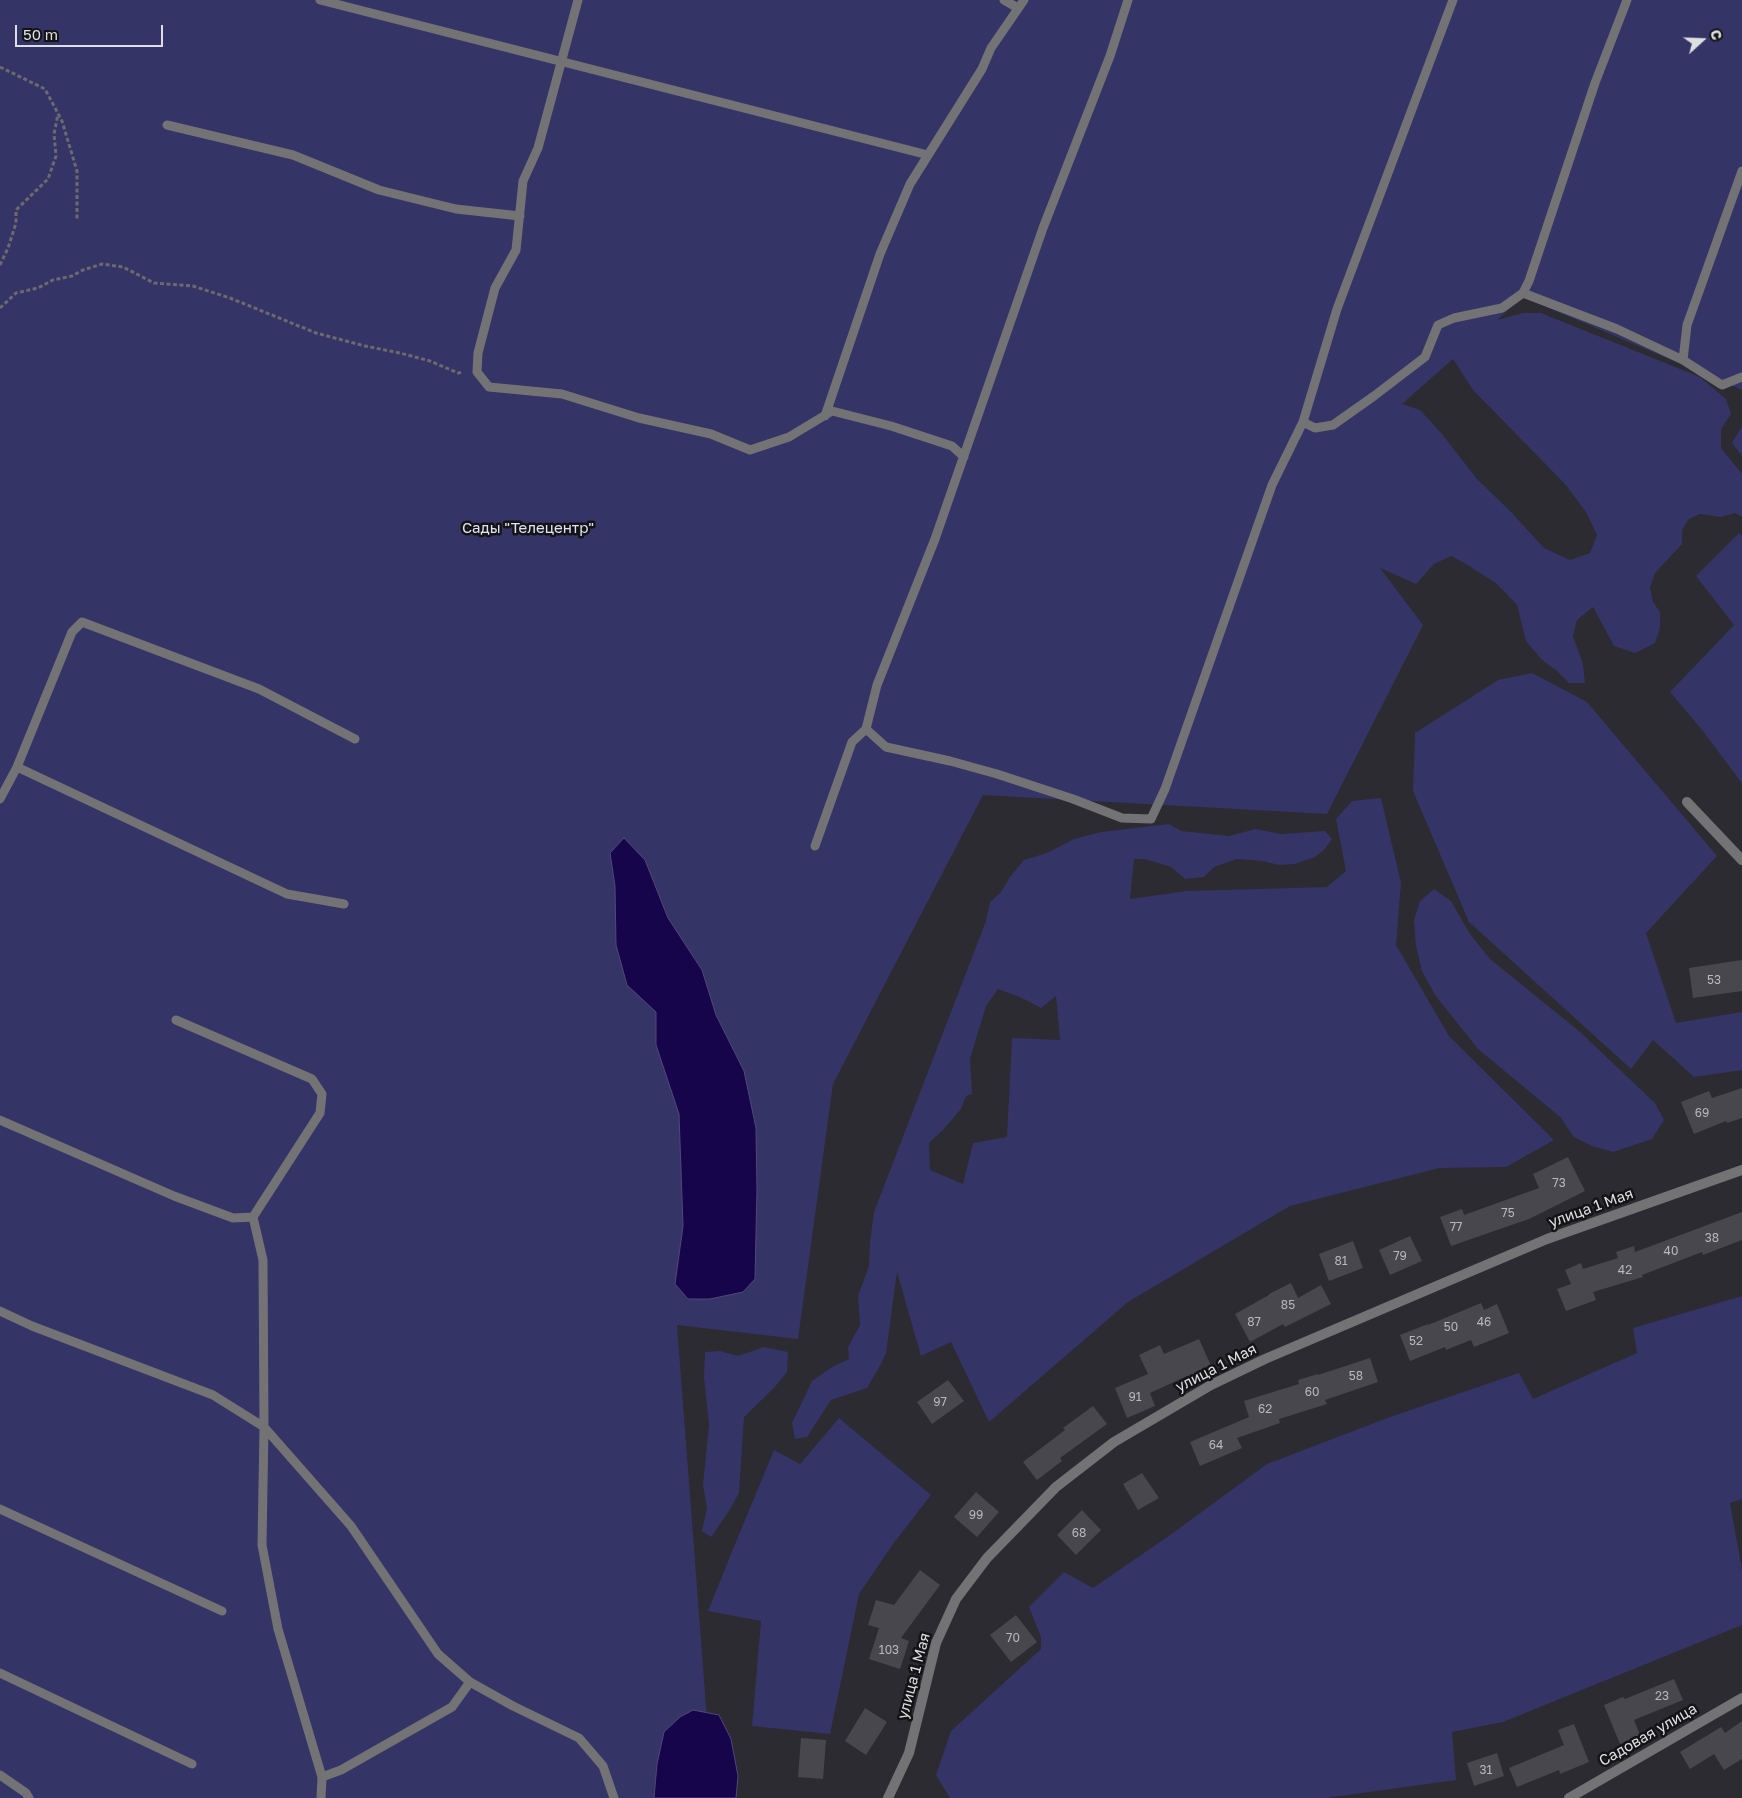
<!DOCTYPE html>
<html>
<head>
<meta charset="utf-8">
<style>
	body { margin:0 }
	#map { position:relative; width:1742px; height:1798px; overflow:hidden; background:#2b2b31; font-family:"Golos Text",sans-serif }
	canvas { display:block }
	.north { position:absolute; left:1677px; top:15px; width:50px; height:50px; -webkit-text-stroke:4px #141416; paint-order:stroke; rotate:70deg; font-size:14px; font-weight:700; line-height:20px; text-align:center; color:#dedfe2 }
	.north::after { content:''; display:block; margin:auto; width:18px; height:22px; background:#dedfe2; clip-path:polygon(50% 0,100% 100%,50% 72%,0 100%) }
	.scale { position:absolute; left:15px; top:25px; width:148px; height:22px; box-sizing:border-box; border:2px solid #dedfe2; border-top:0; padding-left:6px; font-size:15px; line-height:18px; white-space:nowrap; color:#dedfe2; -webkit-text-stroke:4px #141416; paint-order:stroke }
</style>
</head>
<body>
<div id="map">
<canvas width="1742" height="1798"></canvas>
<div class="north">С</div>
<div class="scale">50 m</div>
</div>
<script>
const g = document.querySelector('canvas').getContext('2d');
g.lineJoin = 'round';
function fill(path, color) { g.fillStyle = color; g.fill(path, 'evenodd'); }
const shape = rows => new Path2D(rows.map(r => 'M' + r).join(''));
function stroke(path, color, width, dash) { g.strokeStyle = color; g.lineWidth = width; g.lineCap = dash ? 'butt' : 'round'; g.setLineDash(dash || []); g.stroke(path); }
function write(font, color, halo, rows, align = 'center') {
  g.font = font + ' "Golos Text",sans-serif'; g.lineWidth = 5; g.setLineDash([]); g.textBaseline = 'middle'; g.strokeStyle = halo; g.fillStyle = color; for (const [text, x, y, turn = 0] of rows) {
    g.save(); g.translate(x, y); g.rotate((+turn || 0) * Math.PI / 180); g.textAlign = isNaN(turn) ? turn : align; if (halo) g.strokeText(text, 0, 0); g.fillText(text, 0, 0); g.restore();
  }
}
fill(shape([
	[0,0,1742,0,1742,390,1523,297,1497,320,1523,313,1541,313,1700,377,1726,399,1731,414,1721,429,1721,448,1742,474,1742,517,1735,513,1720,517,1700,514,1689,519,1682,530,1682,544,1655,573,1650,588,1653,602,1660,612,1660,628,1655,643,1635,653,1614,646,1593,607,1577,620,1573,636,1583,664,1585,683,1569,683,1557,671,1541,659,1526,641,1517,605,1497,584,1466,564,1451,556,1434,564,1416,584,1380,568,1423,625,1327,814,983,795,833,1084,798,1339,677,1325,713,1798,0,1798],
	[1453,359,1473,390,1565,484,1586,512,1597,535,1590,553,1570,560,1544,548,1511,512,1477,479,1442,434,1420,410,1402,404],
	[1742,426,1742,456,1732,443],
	[1739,533,1742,536,1742,783,1702,730,1670,692,1734,625,1696,576],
	[1532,673,1587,702,1717,856,1646,933,1676,1023,1742,1012,1742,1070,1694,1077,1653,1040,1631,1069,1469,922,1413,791,1415,733,1498,680],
	[1381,798,1401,883,1396,945,1449,1036,1554,1140,1506,1167,1439,1168,1290,1206,1128,1302,989,1422,951,1342,921,1356,897,1272,886,1353,881,1364,867,1388,831,1400,807,1437,795,1439,792,1423,812,1381,832,1367,849,1359,848,1347,860,1325,858,1296,869,1266,870,1242,874,1212,986,921,990,902,1001,892,1010,877,1024,860,1047,853,1074,839,1101,832,1169,824,1181,831,1229,836,1256,829,1281,834,1325,831,1332,839,1324,850,1315,857,1295,864,1279,865,1262,861,1237,859,1214,867,1204,877,1185,879,1171,867,1145,859,1134,859,1130,899,1187,891,1327,887,1346,871,1336,819,1352,801],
	[998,989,1022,998,1041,1008,1056,996,1060,1040,1012,1038,1007,1137,973,1143,963,1184,930,1170,929,1143,943,1130,961,1109,966,1096,972,1094,970,1059,986,1006],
	[1434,889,1451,901,1470,934,1490,959,1579,1031,1655,1103,1664,1120,1652,1139,1613,1152,1592,1146,1574,1137,1560,1117,1478,1049,1435,995,1422,971,1416,946,1414,920,1420,901],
	[1742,1296,1742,1499,1730,1503,1742,1570,1742,1625,1503,1722,1452,1732,1456,1780,1326,1798,950,1798,936,1775,951,1731,1041,1649,1041,1637,1029,1607,1064,1572,1093,1588,1173,1533,1267,1464,1390,1417,1519,1373,1533,1399,1637,1353,1633,1328],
	[764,1347,788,1352,787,1372,774,1388,744,1417,739,1493,729,1511,711,1537,702,1531,707,1508,703,1485,709,1425,704,1377,705,1352,720,1351,738,1356],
	[839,1418,931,1495,893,1544,859,1594,830,1734,752,1726,761,1621,708,1611,731,1554,774,1450,800,1464]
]), '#353466');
const water = shape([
	[624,838,645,860,668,918,702,970,716,1015,744,1071,756,1128,757,1190,755,1279,743,1292,710,1299,688,1299,675,1284,683,1226,679,1114,656,1045,656,1012,627,985,616,945,615,886,610,853,624,838],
	[693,1710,719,1715,731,1739,738,1776,736,1798,654,1798,657,1764,664,1732,680,1717,693,1710]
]);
fill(water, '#17054c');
stroke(water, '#534679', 1);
fill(shape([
	[1742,960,1742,991,1693,998,1689,968],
	[1742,1088,1742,1118,1727,1123,1726,1121,1694,1134,1681,1102,1709,1091,1712,1098],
	[1568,1157,1585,1191,1529,1219,1451,1246,1440,1217,1462,1209,1464,1215,1539,1188,1533,1174],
	[1742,1212,1742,1240,1703,1255,1702,1252,1642,1275,1643,1277,1593,1292,1596,1300,1566,1311,1557,1289,1571,1284,1565,1270,1581,1263,1583,1269,1618,1258,1616,1252,1634,1246,1635,1252],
	[1410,1236,1422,1261,1390,1275,1379,1250],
	[1353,1241,1363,1268,1329,1281,1319,1254],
	[1291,1283,1298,1298,1321,1285,1331,1304,1285,1327,1283,1324,1250,1342,1235,1314,1269,1295,1269,1294],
	[1481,1303,1484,1310,1497,1304,1509,1333,1474,1347,1471,1340,1446,1350,1445,1347,1410,1361,1400,1335,1428,1324,1428,1325],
	[1199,1339,1213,1370,1189,1380,1187,1376,1150,1393,1155,1406,1127,1418,1115,1388,1148,1374,1139,1355,1160,1345,1164,1354],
	[1370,1358,1378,1382,1325,1400,1327,1404,1279,1419,1280,1423,1237,1438,1242,1448,1200,1466,1190,1442,1249,1417,1244,1401,1299,1384,1298,1380,1318,1374,1318,1375],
	[948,1380,964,1401,932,1424,917,1402],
	[1093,1406,1107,1424,1060,1458,1062,1461,1037,1480,1023,1462,1065,1430,1063,1428],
	[1142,1473,1159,1498,1138,1510,1123,1484],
	[976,1492,999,1512,977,1537,954,1517],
	[1082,1510,1101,1530,1076,1555,1057,1535],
	[920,1570,940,1585,901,1638,909,1641,900,1669,869,1659,879,1628,868,1625,876,1600,894,1605],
	[1016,1615,1037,1642,1011,1662,990,1635],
	[1674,1679,1683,1700,1634,1720,1640,1735,1620,1744,1604,1705,1623,1697,1625,1699],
	[865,1708,887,1722,866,1755,845,1741],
	[1742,1721,1742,1759,1724,1770,1714,1754,1690,1769,1680,1752,1721,1727,1725,1733],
	[1574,1724,1589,1762,1560,1774,1559,1770,1517,1787,1509,1768,1564,1745,1558,1730],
	[801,1738,826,1740,823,1779,798,1777],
	[1497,1753,1504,1776,1474,1786,1467,1763]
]), '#47474d');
stroke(shape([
	[0,67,45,89,62,121,77,171,77,219],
	[0,265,8,248,16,223,16,210,48,179,56,156,54,134,58,114],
	[0,308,16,293,38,288,53,280,72,276,83,270,102,264,123,267,154,283,193,286,230,298,316,333,365,346,400,353,430,361,458,373,463,372]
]), '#6a6a6f', 3, [4, 2.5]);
stroke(shape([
	[320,0,928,155],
	[578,0,538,148,523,181,516,250,495,288,478,353,477,372,489,387,562,394,639,418,711,434,750,450,789,437,832,411,891,426,952,446,964,457],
	[1004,0,1018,8],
	[1128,0,1110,56,1043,228,935,539,877,685,866,729,886,747,950,761,997,774,1073,799,1122,818,1151,819,1165,789,1272,485,1303,422,1337,309,1453,0],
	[167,125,293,155,379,190,456,209,520,216],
	[1523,293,1617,329,1683,360,1687,325,1742,171],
	[1683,360,1722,385,1742,377],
	[825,416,880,254,910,184,982,69,991,48,1024,0],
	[1303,422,1315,428,1333,425,1374,396,1425,357,1438,325,1454,318,1502,308,1523,293,1529,281,1595,83,1627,0],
	[17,767,287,894,344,904],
	[0,799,17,767,72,632,82,622,259,689,355,739],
	[815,846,852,742,866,729],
	[0,1120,174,1196,233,1218,253,1217,320,1113,322,1094,312,1079,176,1020],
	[253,1217,263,1260,264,1427,262,1545,278,1629,322,1777,321,1798],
	[0,1311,32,1326,213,1395,264,1427,351,1526,438,1654,470,1682,513,1706,579,1738,603,1766,614,1798],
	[0,1509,222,1611],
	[0,1673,192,1764],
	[0,1775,26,1793,29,1798],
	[322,1777,341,1770,452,1707,470,1682]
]), '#737375', 9);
stroke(shape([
	[1687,802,1742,860],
	[888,1798,909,1753,936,1643,956,1599,987,1558,1056,1487,1114,1442,1211,1385,1265,1359,1547,1239,1742,1170],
	[1569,1798,1742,1698]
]), '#737375', 10);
write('12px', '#b8b9bd', null, [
	["53",1714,980],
	["69",1702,1113],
	["73",1559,1183],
	["75",1508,1213],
	["77",1456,1227],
	["38",1712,1238],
	["40",1671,1251],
	["79",1400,1256],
	["81",1341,1261],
	["42",1625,1270],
	["85",1288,1305],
	["87",1254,1322],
	["46",1484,1322],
	["50",1451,1327],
	["52",1416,1341],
	["58",1356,1376],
	["60",1312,1392],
	["91",1135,1397],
	["97",940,1402],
	["62",1265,1409],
	["64",1216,1445],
	["99",976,1515],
	["68",1079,1533],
	["70",1013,1638],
	["103",889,1650],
	["23",1662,1696],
	["31",1486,1770]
]);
write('15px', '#e0e2f7', '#141416', [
	["Сады \"Телецентр\"",528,528]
]);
write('15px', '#dedfe2', '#141416', [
	["улица 1 Мая",1591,1208,-20],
	["улица 1 Мая",1216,1368,-27],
	["улица 1 Мая",914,1676,-75],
	["Садовая улица",1648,1735,-30]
]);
</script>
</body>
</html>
